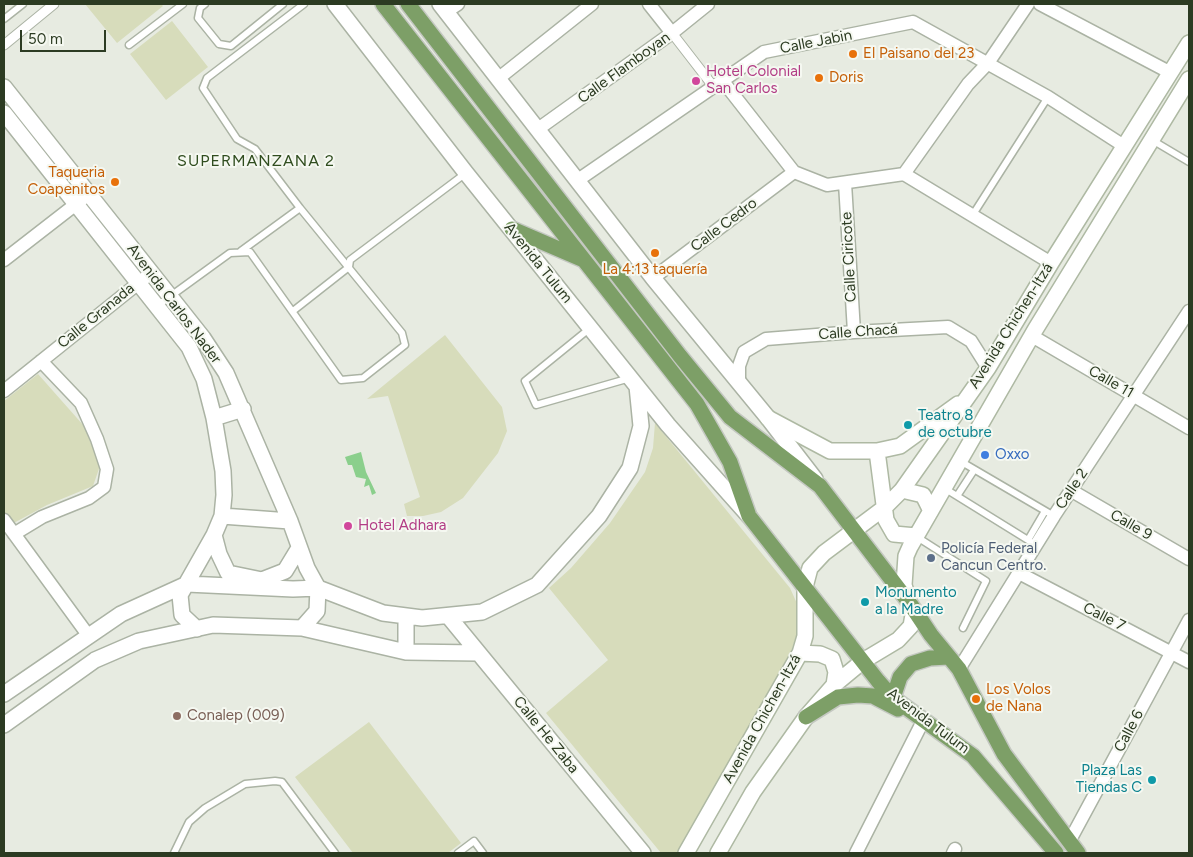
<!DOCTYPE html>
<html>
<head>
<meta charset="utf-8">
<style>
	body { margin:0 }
	#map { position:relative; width:1193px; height:857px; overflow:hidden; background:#e7ebe1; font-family:Figtree,sans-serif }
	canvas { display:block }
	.frame { position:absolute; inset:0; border:5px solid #2c3b22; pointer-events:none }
	.scale { position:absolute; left:20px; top:30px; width:86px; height:22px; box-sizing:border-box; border:2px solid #2c3b22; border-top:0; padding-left:6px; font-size:15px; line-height:18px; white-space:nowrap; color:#2c3b22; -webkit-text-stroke:4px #f5f8f1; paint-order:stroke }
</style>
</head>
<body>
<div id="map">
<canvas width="1193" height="857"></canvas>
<div class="frame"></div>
<div class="scale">50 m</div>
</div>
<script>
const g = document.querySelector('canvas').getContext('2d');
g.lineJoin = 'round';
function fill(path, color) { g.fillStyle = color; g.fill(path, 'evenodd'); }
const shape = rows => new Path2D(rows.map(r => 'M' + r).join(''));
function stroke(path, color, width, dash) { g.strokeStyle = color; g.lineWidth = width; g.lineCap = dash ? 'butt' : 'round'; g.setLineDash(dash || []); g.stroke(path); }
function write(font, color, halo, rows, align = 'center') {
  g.font = font + ' Figtree,sans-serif'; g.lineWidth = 4; g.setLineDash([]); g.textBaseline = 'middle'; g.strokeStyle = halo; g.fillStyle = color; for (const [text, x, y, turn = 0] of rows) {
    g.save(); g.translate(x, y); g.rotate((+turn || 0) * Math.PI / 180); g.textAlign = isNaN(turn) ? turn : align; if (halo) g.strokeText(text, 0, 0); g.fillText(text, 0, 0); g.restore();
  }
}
fill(shape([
	[85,4,161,4,163,6,117,43],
	[172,21,208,67,166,100,130,54],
	[445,335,502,407,507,431,498,453,463,498,441,512,423,516,407,516,404,504,420,497,388,396,367,399],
	[38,374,84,426,100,466,93,486,47,505,12,524,4,513,4,401],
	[655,423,790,588,799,608,796,636,790,655,677,853,661,853,546,713,608,660,549,588,571,568,610,523,645,472,653,448],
	[369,722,461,843,448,853,353,853,295,777]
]), '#d7dcbb');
fill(shape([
	[361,452,366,472,376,493,372,495,369,485,364,487,366,479,356,477,352,465,348,465,345,457]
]), '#8bcf8c');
const service = shape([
	[205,4,200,8,198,18,219,44,231,46,283,4],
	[4,19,23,4],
	[129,45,183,4],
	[1152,140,1189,162],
	[300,208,255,149,237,139,203,88,207,78,304,4],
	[972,216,1048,97],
	[157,306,230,253,250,252,341,380,363,378,405,345,402,333,300,208,241,251],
	[293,311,349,267,350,260,466,173],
	[589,329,525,381,536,405,630,378],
	[960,461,1054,516],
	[944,488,1036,545],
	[957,496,974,470],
	[917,537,986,581,963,628],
	[1028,540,1045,511],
	[174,853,189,822,205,808,245,784,275,781,282,782,335,853],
	[458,853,474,841,483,853]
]);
const pedestrian = shape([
	[672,33,713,86],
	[4,45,54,4]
]);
const minor = shape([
	[649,4,672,33],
	[1040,4,1171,73],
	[446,12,458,4],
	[504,74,592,4],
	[722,80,794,172,827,185,904,174,1051,263],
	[538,129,672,33,708,4],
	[904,174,968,84,988,63,1028,4],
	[578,180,764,52,913,22,1048,97,1124,146],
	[845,183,854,332],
	[4,260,89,194],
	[653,278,794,172],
	[1032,336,1189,428],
	[739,383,739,366,744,352,766,339,854,332,948,327,971,341,988,368],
	[4,391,151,273],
	[1072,491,1189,559],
	[4,520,88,635],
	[14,534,42,517,89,498,104,487,107,469,97,439,81,403,41,361],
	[1019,573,1189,662],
	[959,669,1054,516,1189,311],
	[1069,842,1189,620],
	[856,853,923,721],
	[953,853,955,849]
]);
const tertiary = shape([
	[335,4,466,173,668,425,749,516],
	[440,4,653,278,768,418,815,479],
	[4,87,203,338,226,373,290,521,307,568,318,588,317,611,302,628],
	[4,113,189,347,204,379,214,418,223,471,224,495,222,516,214,535,180,595,182,615,197,629],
	[214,418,243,409],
	[222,516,290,521],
	[214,535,219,554,228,573,262,580,285,571,299,548],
	[449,617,643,853],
	[406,652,406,616],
	[4,694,121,614,187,584,293,589,318,588,383,613,422,618,482,612,537,585,599,516,630,468,641,426,637,386],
	[4,725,95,660,139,641,213,625,302,628,406,652,478,653]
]);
const secondary = shape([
	[768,418,830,451,877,451,900,446,958,404],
	[877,451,886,520,894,534,916,536],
	[902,490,923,495,931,511],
	[800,653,820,654,832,659,836,672,834,685],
	[686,853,800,653,805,636,805,587,810,568,824,553,884,508,902,490,988,368,1051,263,1189,43],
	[718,853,753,792,806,717,834,685,863,661,898,640,911,626,913,615,904,585,906,556,910,547,1035,330,1189,79]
]);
const primary = shape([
	[383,4,697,404,730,462,749,516,878,681,893,698,973,756,1056,853],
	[408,4,680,356,730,417,820,486,911,605,931,635,959,669,1004,754,1078,853],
	[512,229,584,260],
	[893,698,900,677,911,664,930,658,948,657],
	[806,717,838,697,858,695,873,696,898,709]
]);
stroke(service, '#abb3a4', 9);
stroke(pedestrian, '#abb3a4', 11);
stroke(minor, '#abb3a4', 15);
stroke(tertiary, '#abb3a4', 18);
stroke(secondary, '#aeb9a3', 18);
stroke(primary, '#c4c8c1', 18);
stroke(service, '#fff', 6);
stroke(pedestrian, '#fff', 9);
stroke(minor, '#fff', 12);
stroke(tertiary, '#fff', 15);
stroke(secondary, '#fff', 15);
stroke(primary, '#7d9f67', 15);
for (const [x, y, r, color] of [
	[853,54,5,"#e8710a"],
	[819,78,5,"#e8710a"],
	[696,81,5,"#d1479c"],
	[115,182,5,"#e8710a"],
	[655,253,5,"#e8710a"],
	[908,425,5,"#0f9aa8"],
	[985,455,5,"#3f7fe0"],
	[348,526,5,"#d1479c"],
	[931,558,5,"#5c6f8a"],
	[865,602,5,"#0f9aa8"],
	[976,699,5,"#e8710a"],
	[177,716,5,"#8d6e63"],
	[1152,780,5,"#0f9aa8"]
]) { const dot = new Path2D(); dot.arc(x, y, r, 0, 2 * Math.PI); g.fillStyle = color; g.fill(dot); stroke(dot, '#f5f8f1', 2); }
write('15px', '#2c3b22', '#f5f8f1', [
	["Calle Jabin",816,42,-11],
	["Calle Flamboyan",624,68,-36],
	["Calle Cedro",724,225,-37],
	["Calle Ciricote",849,257,-93],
	["Avenida Tulum",538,263,51],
	["Avenida Carlos Nader",174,304,53],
	["Calle Granada",96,316,-39],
	["Avenida Chichen-Itzá",1011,326,-58],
	["Calle Chacá",858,332,-4],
	["Calle 11",1111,382,30],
	["Calle 2",1072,489,-56],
	["Calle 9",1131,525,30],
	["Calle 7",1104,617,27],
	["Avenida Chichen-Itzá",762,719,-61],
	["Avenida Tulum",928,721,37],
	["Calle 6",1129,731,-62],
	["Calle He Zaba",546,735,51]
]);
write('15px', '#c56008', '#f5f8f1', [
	["El Paisano del 23",863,54],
	["Doris",829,78],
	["Taqueria",105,173,"right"],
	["Coapenitos",105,190,"right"],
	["La 4:13 taquería",655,270,"center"],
	["Los Volos",986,690],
	["de Nana",986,707]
], 'left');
write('15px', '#b23c85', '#f5f8f1', [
	["Hotel Colonial",706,72],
	["San Carlos",706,89],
	["Hotel Adhara",358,526]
], 'left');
write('15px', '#0d838f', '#f5f8f1', [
	["Teatro 8",918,416],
	["de octubre",918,433],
	["Monumento",875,593],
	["a la Madre",875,610],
	["Plaza Las",1142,771,"right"],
	["Tiendas C",1142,788,"right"]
], 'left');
write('15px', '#366cbe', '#f5f8f1', [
	["Oxxo",995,455]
], 'left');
write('15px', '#4e5e75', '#f5f8f1', [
	["Policía Federal",941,549],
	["Cancun Centro.",941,566]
], 'left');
write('15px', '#785e54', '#f5f8f1', [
	["Conalep (009)",187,716]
], 'left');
g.letterSpacing = '1px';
write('16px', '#304d1f', '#f5f8f1', [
	["SUPERMANZANA 2",256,161]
]);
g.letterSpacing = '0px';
</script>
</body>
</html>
